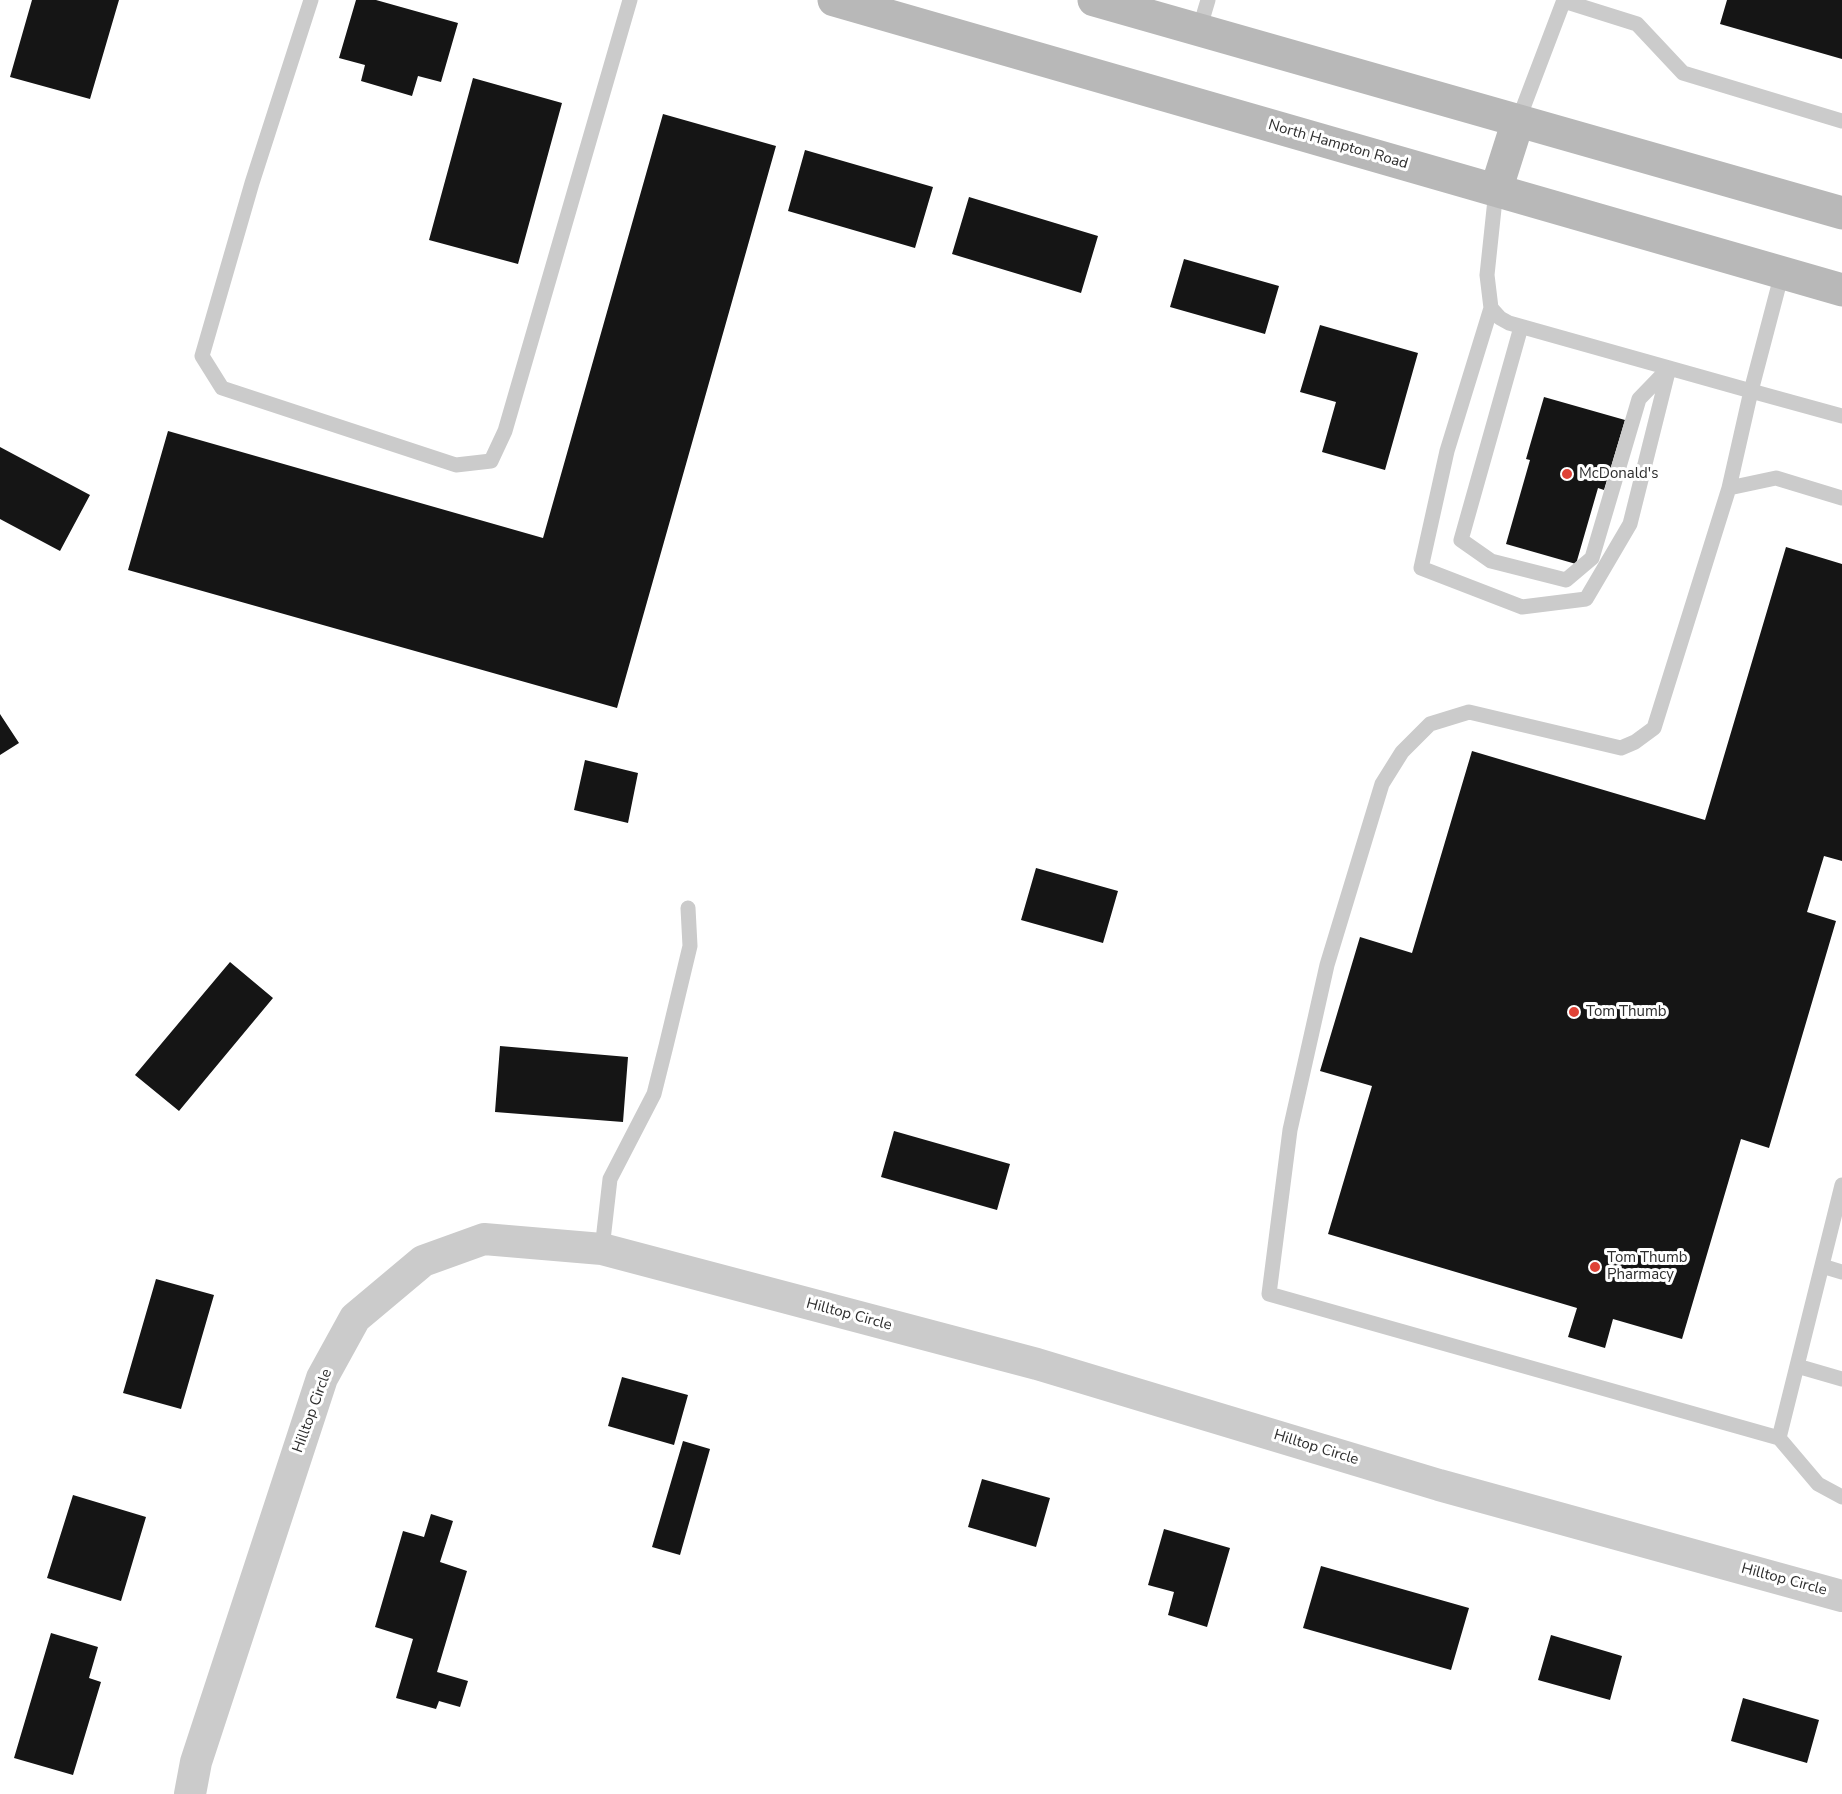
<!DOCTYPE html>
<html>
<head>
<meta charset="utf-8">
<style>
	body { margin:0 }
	canvas { display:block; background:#fff }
</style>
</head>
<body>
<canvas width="1842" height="1794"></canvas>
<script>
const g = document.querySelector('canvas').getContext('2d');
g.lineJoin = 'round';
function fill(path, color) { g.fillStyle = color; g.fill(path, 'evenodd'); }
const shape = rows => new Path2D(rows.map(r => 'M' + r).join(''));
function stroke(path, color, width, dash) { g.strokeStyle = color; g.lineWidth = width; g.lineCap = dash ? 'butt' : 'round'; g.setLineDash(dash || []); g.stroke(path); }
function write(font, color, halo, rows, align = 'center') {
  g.font = font + ' "Nunito Sans",sans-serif'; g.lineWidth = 6; g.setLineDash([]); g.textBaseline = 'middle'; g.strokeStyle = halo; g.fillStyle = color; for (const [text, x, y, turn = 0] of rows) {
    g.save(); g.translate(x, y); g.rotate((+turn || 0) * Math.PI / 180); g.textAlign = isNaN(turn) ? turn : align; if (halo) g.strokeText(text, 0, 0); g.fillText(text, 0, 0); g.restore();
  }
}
fill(shape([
	[32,0,119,0,90,99,10,77],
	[356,0,376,0,458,23,441,82,418,76,412,96,361,81,365,65,339,58],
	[1727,0,1842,0,1842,59,1720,24],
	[473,78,562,103,518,264,429,240],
	[663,114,776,146,617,708,128,570,168,431,543,538],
	[805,150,933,187,915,248,788,211],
	[969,197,1098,236,1081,293,952,254],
	[1184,259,1279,286,1265,334,1170,307],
	[1320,325,1418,353,1385,470,1322,452,1336,402,1300,392],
	[1544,397,1625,420,1604,490,1598,488,1576,564,1506,544,1530,460,1526,459],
	[0,447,90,495,60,551,0,519],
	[1786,547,1842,564,1842,861,1824,856,1807,912,1836,921,1769,1148,1741,1139,1682,1339,1613,1319,1605,1348,1568,1337,1577,1308,1328,1234,1372,1086,1320,1071,1360,937,1412,953,1472,751,1705,820],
	[0,714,19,743,0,755],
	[585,760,638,773,628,823,574,810],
	[1036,868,1118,891,1103,943,1021,920],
	[230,962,273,998,179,1111,135,1075],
	[500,1046,628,1057,623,1122,495,1112],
	[894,1131,1010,1164,997,1210,881,1177],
	[156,1279,214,1295,181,1409,123,1393],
	[622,1377,688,1395,674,1445,608,1426],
	[683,1441,710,1449,680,1555,652,1547],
	[982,1479,1050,1498,1036,1547,968,1527],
	[73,1495,146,1517,121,1601,47,1578],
	[431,1514,453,1521,440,1562,467,1571,437,1672,468,1681,460,1707,439,1701,436,1709,396,1698,413,1639,375,1627,403,1531,424,1537],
	[1164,1529,1230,1548,1207,1627,1168,1615,1174,1592,1148,1585],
	[1321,1566,1469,1608,1451,1670,1303,1628],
	[51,1633,98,1647,89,1678,101,1682,73,1775,14,1758],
	[1551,1635,1622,1656,1610,1700,1538,1680],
	[1743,1698,1819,1720,1807,1763,1731,1741]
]), '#151515');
stroke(shape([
	[311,0,252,183,202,356,222,388,456,465,491,461,505,431,630,0],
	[1564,1,1637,24,1683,73,1842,121],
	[1199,30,1208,0],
	[1518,121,1564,0],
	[1496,190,1487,275,1491,308,1500,318,1509,323,1751,391,1729,488],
	[1782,273,1751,391,1842,416],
	[1491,308,1447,451,1421,568,1522,607,1586,599,1630,524,1669,368],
	[1521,327,1461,540,1491,561,1566,580,1592,558,1639,399,1667,370],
	[1842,1185,1779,1438,1818,1484,1842,1497],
	[602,1249,610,1179,654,1094,666,1046,690,946,688,908],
	[1822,1266,1842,1272],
	[1797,1366,1842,1379],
	[1779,1438,1269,1294,1290,1130,1327,965,1382,784,1402,752,1430,724,1469,712,1621,748,1635,742,1654,728,1729,488,1776,478,1842,498]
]), '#cbcbcb', 15);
stroke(shape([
	[190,1794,196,1762,322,1378,355,1318,423,1261,484,1239,602,1249,1037,1364,1439,1485,1842,1596]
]), '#cbcbcb', 32);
stroke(shape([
	[834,0,1842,290],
	[1094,0,1842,213],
	[1496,190,1518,121]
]), '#b8b8b8', 33);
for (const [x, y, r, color] of [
	[1567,474,6,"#df4236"],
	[1574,1012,6,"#df4236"],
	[1595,1267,6,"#df4236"]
]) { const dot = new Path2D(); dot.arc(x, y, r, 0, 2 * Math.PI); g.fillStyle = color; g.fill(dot); stroke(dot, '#fff', 2); }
write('15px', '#2e2e2e', '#fff', [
	["North Hampton Road",1338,145,16],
	["Hilltop Circle",849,1315,15],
	["Hilltop Circle",313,1411,-70],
	["Hilltop Circle",1316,1448,17],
	["Hilltop Circle",1784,1580,15]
]);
write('15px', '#2e2e2e', '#fff', [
	["McDonald's",1579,474],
	["Tom Thumb",1586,1012],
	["Tom Thumb",1607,1258],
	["Pharmacy",1607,1275]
], 'left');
</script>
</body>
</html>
